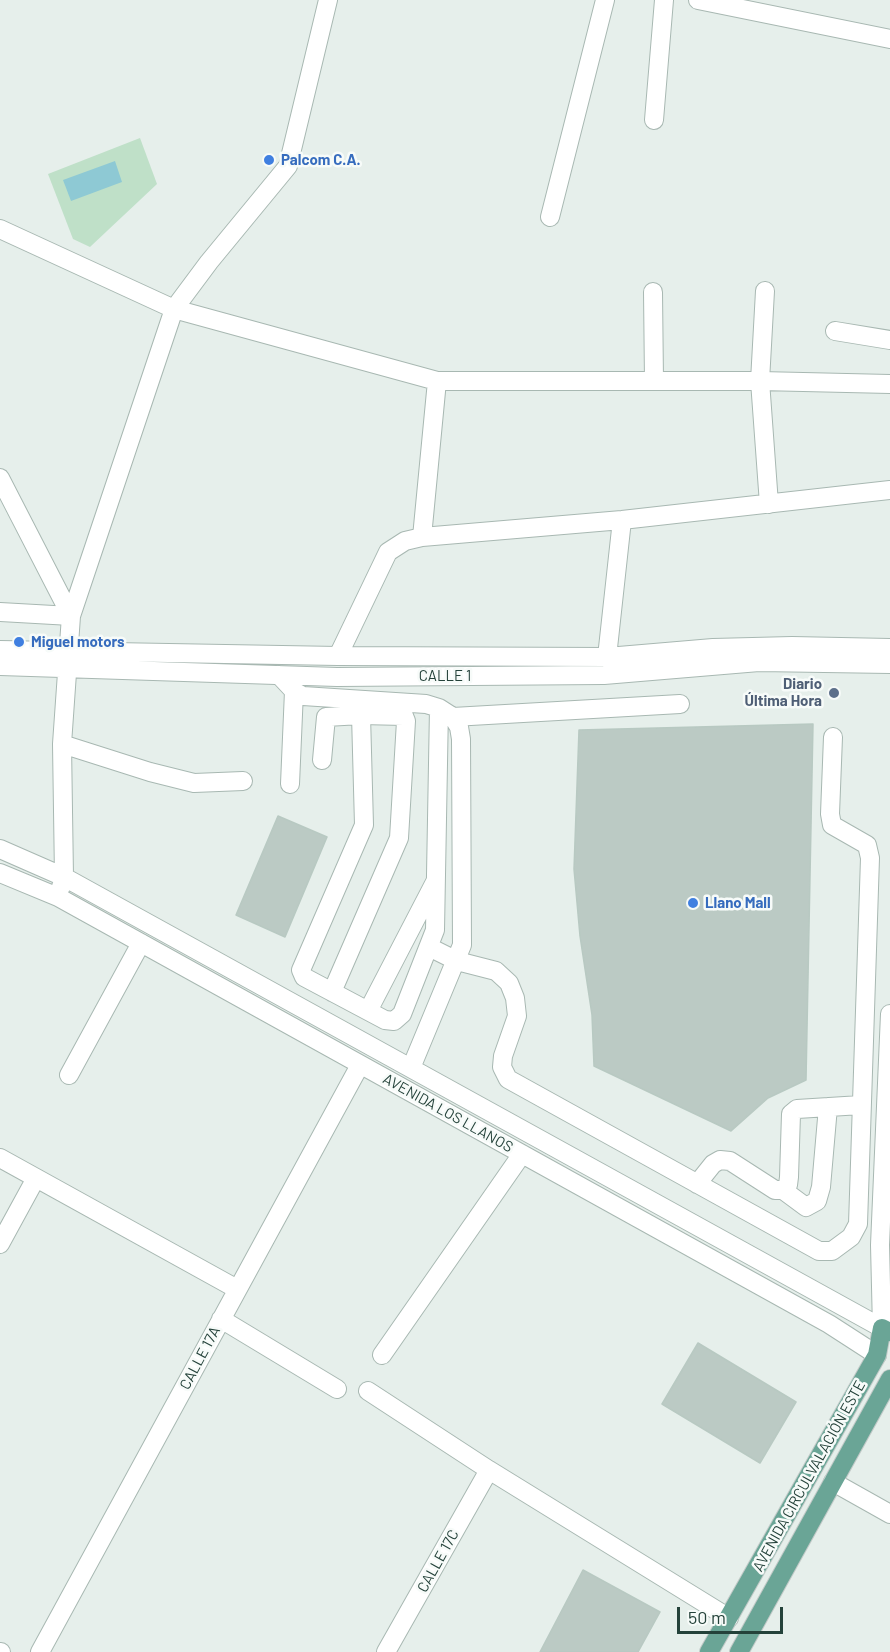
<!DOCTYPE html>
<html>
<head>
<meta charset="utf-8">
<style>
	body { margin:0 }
	#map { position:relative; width:890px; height:1652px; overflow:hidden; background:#e6efeb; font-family:Barlow,sans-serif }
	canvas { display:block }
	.scale { position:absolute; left:677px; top:1607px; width:106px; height:27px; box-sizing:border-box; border:3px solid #24423a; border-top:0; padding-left:8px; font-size:18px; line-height:21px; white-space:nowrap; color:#24423a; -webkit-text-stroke:4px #f7fbf9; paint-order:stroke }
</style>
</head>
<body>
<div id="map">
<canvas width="890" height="1652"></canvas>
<div class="scale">50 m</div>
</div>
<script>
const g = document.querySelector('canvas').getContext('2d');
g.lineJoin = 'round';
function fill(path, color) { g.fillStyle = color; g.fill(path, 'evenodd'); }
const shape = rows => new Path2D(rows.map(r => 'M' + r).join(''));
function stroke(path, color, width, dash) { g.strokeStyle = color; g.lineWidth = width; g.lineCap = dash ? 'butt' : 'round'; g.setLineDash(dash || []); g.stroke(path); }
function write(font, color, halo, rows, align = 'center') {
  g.font = font + ' Barlow,sans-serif'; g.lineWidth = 5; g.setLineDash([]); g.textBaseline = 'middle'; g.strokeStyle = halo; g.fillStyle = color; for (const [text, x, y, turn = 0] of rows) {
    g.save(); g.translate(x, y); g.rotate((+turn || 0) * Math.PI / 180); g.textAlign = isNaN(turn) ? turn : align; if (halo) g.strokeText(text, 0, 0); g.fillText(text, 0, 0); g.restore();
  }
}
fill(shape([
	[140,138,157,184,90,247,73,239,48,174]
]), '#bfe0c8');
fill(shape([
	[115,161,122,182,71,201,63,180]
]), '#8ec9d4');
const building = shape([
	[813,724,806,1080,768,1098,731,1131,594,1066,592,1015,580,936,574,869,579,730,813,724],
	[278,816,327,837,285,937,236,915,278,816],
	[698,1343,796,1402,760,1463,662,1404,698,1343],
	[583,1570,660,1612,638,1652,540,1652,583,1570]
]);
fill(building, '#bbcac4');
stroke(building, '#b8c9c2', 1.5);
const minor = shape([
	[698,0,890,39],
	[654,120,664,0],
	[550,217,605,0],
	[0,229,174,309,437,381,760,381,890,384],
	[765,291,760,381,769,504],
	[653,292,654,381],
	[835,331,890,340],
	[0,478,71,616],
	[422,537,437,381],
	[0,612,71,616],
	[0,650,338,656,607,657,713,648,792,646,890,648],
	[338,656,388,552,405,541,422,537,622,520,890,490],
	[607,657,622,520],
	[0,666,337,677,604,675,759,662,890,664],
	[279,675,294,691,303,696,426,704,439,708,453,717,459,727,461,739,462,945,411,1068],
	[361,715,364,825,301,970,304,977,385,1020,394,1021,402,1014,435,930,439,708],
	[453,717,680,704],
	[62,744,150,772,194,783,243,781],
	[322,760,326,717,361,715,404,716,406,721,399,838,332,992],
	[290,784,294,691],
	[0,849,64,877,882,1328,880,1245,890,1014],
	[0,873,58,897,829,1324,877,1355],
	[61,887,64,877,62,744,71,616,174,309,209,262,288,166,328,0],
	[429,947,457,961,496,971,509,983,515,998,517,1016,503,1056,502,1067,508,1079,819,1251,832,1251,851,1237,858,1224,870,858,867,845,832,825,830,814,833,737],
	[368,1011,435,882],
	[69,1075,141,943],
	[0,1158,237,1289],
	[697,1184,713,1164,720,1160,730,1161,775,1190,783,1190,788,1185,789,1177,791,1114,797,1109,861,1105],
	[783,1190,806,1207,817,1201,821,1187,828,1107],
	[0,1244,36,1178],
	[221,1319,337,1389],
	[382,1355,522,1154],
	[368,1391,489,1470,729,1618],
	[833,1482,890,1514],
	[0,1652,1,1652],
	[40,1652,360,1065],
	[386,1652,489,1470]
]);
const major = shape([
	[709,1652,877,1355,882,1328,890,1332],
	[739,1652,890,1379]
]);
stroke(minor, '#a8b8b2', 20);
stroke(major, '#c2cac8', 20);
stroke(minor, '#fff', 18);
stroke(major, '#6aa596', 18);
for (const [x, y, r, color] of [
	[269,160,6,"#3f7fe0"],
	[19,642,6,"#3f7fe0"],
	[834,693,6,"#5c6f8a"],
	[693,903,6,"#3f7fe0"]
]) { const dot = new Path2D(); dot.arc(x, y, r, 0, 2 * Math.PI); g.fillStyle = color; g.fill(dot); stroke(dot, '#f7fbf9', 2); }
write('bold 15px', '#366cbe', '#f7fbf9', [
	["Palcom C.A.",281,160],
	["Miguel motors",31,642],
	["Llano Mall",705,903]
], 'left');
write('15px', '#24423a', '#f7fbf9', [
	["CALLE 1",445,676],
	["AVENIDA LOS LLANOS",448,1113,29],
	["CALLE 17A",200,1358,-62],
	["AVENIDA CIRCULVALACIÓN ESTE",809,1476,-61],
	["CALLE 17C",438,1561,-61]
]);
write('bold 15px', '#4e5e75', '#f7fbf9', [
	["Diario",822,684],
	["Última Hora",822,701]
], 'right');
</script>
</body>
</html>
